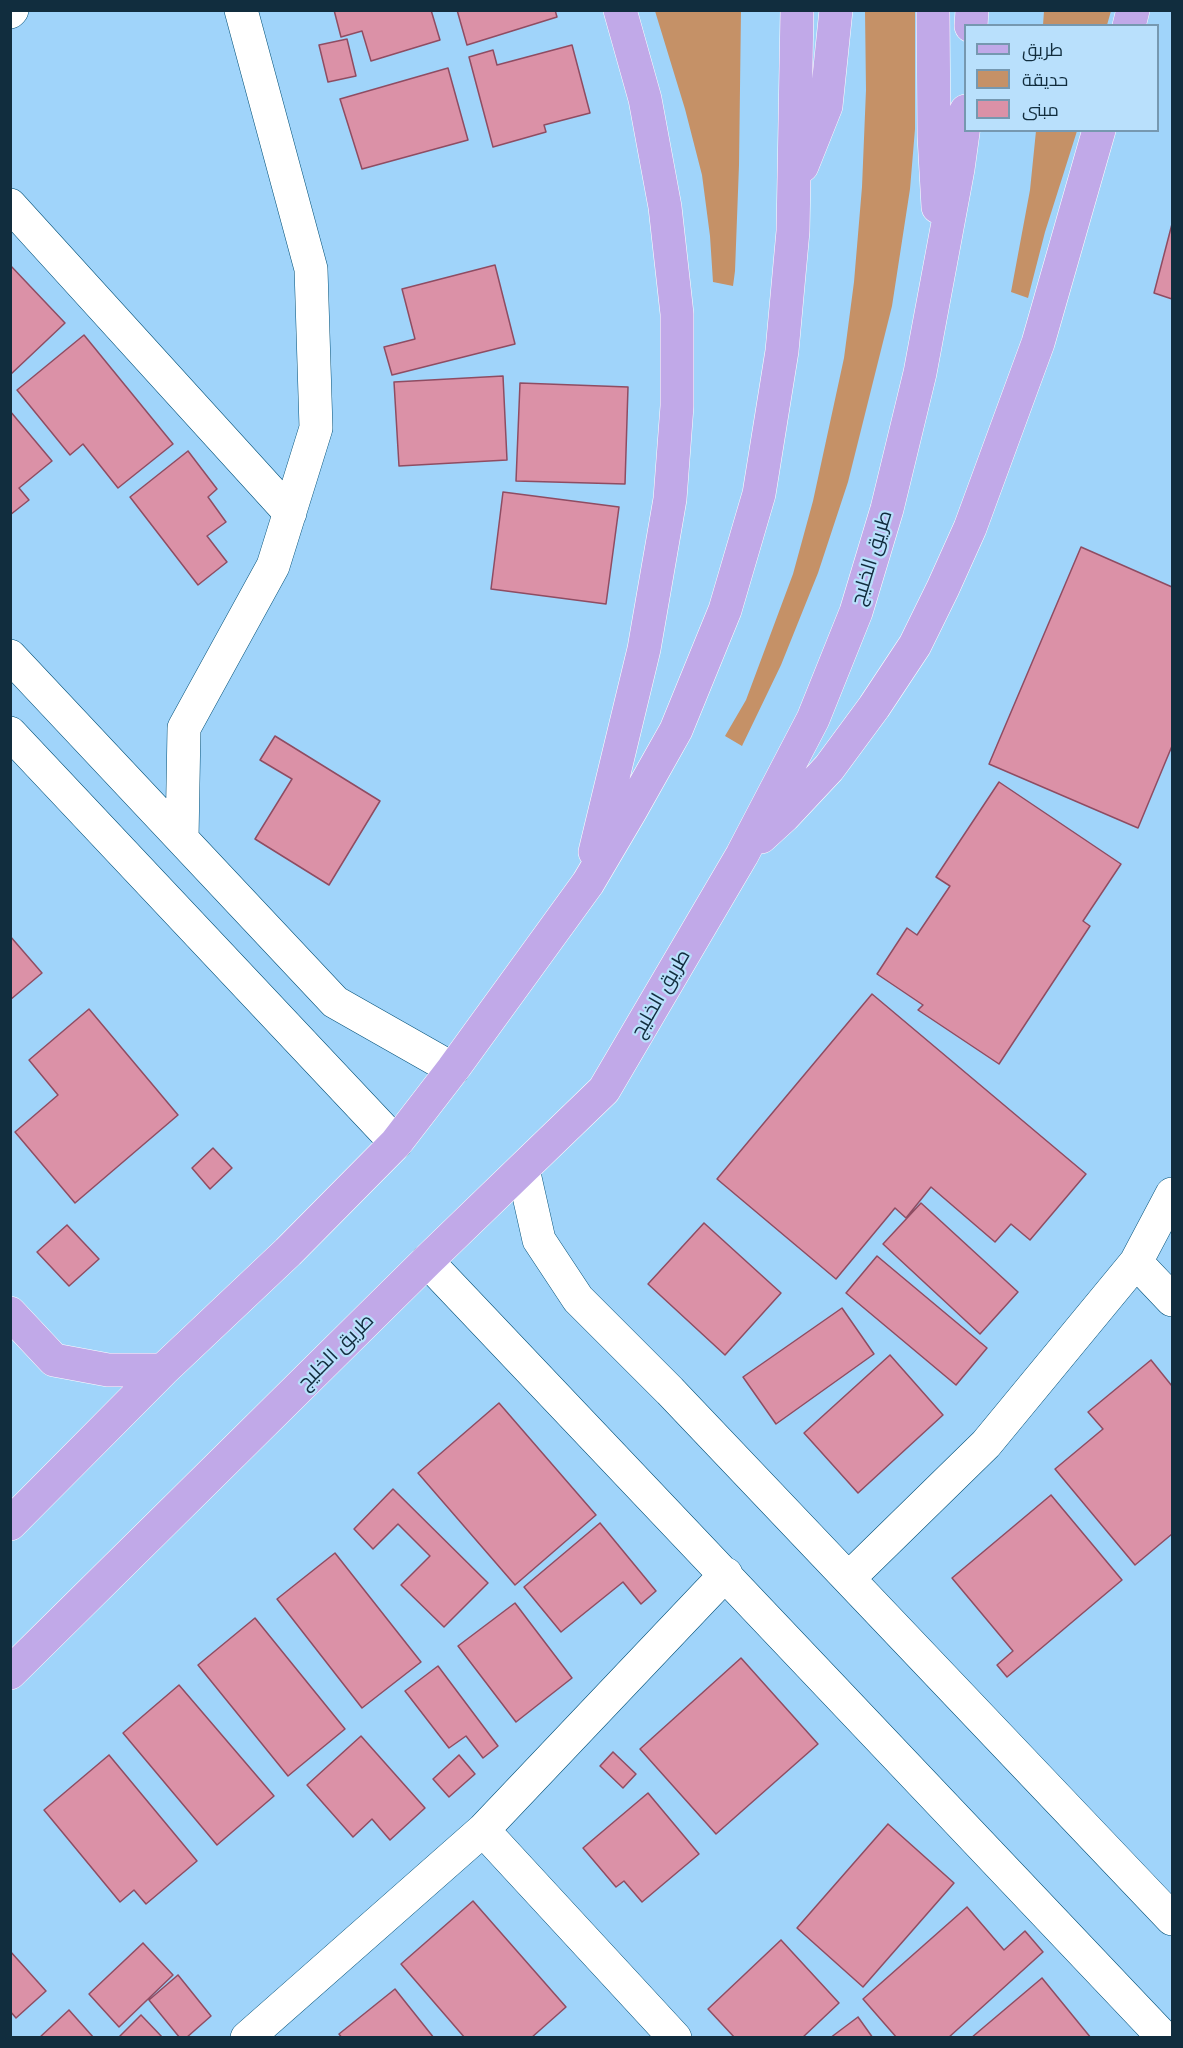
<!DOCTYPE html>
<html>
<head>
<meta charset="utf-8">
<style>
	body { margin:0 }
	#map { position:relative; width:1183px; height:2048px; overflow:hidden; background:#a0d4fa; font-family:Karla,Cairo,sans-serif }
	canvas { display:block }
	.frame { position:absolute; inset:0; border:12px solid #112d3e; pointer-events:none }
	.legend { position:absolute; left:964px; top:24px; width:195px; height:108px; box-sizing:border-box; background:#b9e0fc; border:2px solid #7698b0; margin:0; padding:8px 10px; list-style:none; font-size:18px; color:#112d3e }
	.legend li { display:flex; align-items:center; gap:12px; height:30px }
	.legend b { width:30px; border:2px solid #7698b0 }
</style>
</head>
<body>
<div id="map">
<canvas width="1183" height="2048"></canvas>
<div class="frame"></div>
<ul class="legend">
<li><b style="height:8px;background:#c1a9e8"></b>طريق</li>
<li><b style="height:16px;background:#c59167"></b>حديقة</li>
<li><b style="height:16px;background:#db91a7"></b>مبنى</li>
</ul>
</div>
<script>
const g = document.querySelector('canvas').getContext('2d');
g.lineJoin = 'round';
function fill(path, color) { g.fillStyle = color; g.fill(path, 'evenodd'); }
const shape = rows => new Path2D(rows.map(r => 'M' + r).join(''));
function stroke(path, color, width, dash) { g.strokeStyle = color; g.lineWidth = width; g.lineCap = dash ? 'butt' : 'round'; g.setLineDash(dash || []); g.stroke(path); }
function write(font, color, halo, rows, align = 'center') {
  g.font = font + ' Karla,Cairo,sans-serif'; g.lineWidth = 4.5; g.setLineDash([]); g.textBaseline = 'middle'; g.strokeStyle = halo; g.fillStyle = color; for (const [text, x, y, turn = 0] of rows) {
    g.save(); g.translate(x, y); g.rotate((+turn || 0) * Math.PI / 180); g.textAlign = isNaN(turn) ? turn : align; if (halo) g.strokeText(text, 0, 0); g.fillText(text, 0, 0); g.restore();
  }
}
fill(shape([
	[655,11,741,11,739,165,735,271,733,286,713,282,710,236,702,175,685,109],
	[865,11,915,11,915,129,910,189,892,306,848,482,818,573,781,665,742,746,725,736,746,700,793,574,813,501,844,358,854,282,862,187,866,90],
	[1044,11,1044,10,1111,11,1107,25,1043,25],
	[1036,131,1077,131,1045,232,1028,298,1011,292,1030,190]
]), '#c59167');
const building = shape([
	[334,10,431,10,440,40,371,61,362,31,341,37,334,10],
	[457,10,555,10,557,17,467,45,457,10],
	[347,39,356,76,328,82,319,45,347,39],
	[572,45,590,113,544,125,546,132,493,147,469,57,493,50,497,65,572,45],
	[448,68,468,140,362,169,340,99,448,68],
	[1172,224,1172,299,1154,293,1172,224],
	[10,265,65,323,10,375,10,265],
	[495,265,515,344,392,375,384,347,415,339,402,289,495,265],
	[84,335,173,444,118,488,83,444,70,455,17,390,84,335],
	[503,376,507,460,399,466,394,382,503,376],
	[520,383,628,387,625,484,516,481,520,383],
	[10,411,52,461,19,488,29,500,10,515,10,411],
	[188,451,217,489,208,497,226,522,207,536,227,562,198,585,130,497,188,451],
	[503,492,619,507,606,604,491,589,503,492],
	[1081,547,1172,587,1172,746,1138,828,989,764,1081,547],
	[275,736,380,801,329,885,255,839,292,779,260,760,275,736],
	[999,782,1121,864,1083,921,1090,926,999,1064,918,1010,923,1005,877,974,907,928,917,935,950,886,936,877,999,782],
	[10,936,42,973,10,1000,10,936],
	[872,994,1086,1174,1030,1240,1011,1224,995,1242,931,1187,906,1218,895,1208,836,1279,717,1179,872,994],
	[89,1009,178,1115,75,1203,15,1132,58,1095,29,1060,89,1009],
	[213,1148,232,1168,210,1189,192,1168,213,1148],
	[921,1203,1018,1292,980,1334,883,1244,921,1203],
	[704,1223,781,1293,725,1355,648,1284,704,1223],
	[67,1225,99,1259,69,1286,37,1252,67,1225],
	[877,1256,987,1348,956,1385,846,1293,877,1256],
	[842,1308,874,1354,776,1424,743,1377,842,1308],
	[890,1355,943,1415,858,1493,804,1433,890,1355],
	[1151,1360,1172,1386,1172,1534,1135,1565,1055,1469,1103,1429,1088,1412,1151,1360],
	[499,1403,596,1515,515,1585,418,1473,499,1403],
	[393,1489,488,1583,444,1627,401,1585,430,1556,398,1524,373,1549,354,1529,393,1489],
	[1051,1495,1122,1580,1007,1677,997,1665,1013,1651,952,1578,1051,1495],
	[600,1523,656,1591,641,1604,623,1582,561,1632,524,1587,600,1523],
	[335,1553,421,1662,362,1708,277,1599,335,1553],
	[515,1603,572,1678,516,1722,458,1646,515,1603],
	[255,1618,345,1729,288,1776,198,1665,255,1618],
	[741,1658,818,1744,716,1834,640,1749,741,1658],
	[438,1666,498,1746,483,1758,466,1736,449,1748,405,1691,438,1666],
	[179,1685,274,1796,217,1845,123,1733,179,1685],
	[361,1736,425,1808,390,1840,372,1819,353,1837,307,1785,361,1736],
	[613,1752,636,1774,623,1788,600,1766,613,1752],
	[109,1755,197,1861,146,1904,134,1890,120,1902,44,1810,109,1755],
	[459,1755,475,1774,449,1797,433,1779,459,1755],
	[648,1793,699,1854,642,1902,624,1881,616,1887,583,1848,648,1793],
	[888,1824,954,1883,863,1987,797,1928,888,1824],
	[473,1901,566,2007,531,2038,465,2038,401,1964,473,1901],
	[967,1907,1004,1950,1025,1931,1043,1952,948,2038,897,2038,863,1999,967,1907],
	[781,1940,839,2003,802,2038,735,2038,708,2009,781,1940],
	[143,1943,173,1975,119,2027,89,1994,143,1943],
	[10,1951,46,1991,16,2018,10,2011,10,1951],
	[178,1975,211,2016,186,2038,180,2038,149,2000,178,1975],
	[1042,1978,1091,2038,971,2038,1042,1978],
	[395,1989,434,2038,342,2038,339,2034,395,1989],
	[69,2010,94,2038,39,2038,69,2010],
	[141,2015,163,2038,119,2037,141,2015],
	[858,2017,873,2038,830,2038,858,2017]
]);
fill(building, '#db91a7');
stroke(building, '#8f4c62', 1.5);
const minor = shape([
	[10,12,12,10],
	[10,205,290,513],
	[10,656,335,1002,453,1069],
	[10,733,396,1143],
	[182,839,184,728,273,566,316,428,311,269,241,10],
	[523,1169,539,1240,578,1299,670,1391,1172,1919],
	[427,1261,1164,2038],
	[1136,1262,1172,1300],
	[849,1578,986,1444,1136,1262,1172,1194],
	[483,1830,675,2038],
	[247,2038,483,1830,726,1574]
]);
const major = shape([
	[933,10,934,136,938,207],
	[971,26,972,10],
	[1129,26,1133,10],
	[802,166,826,106,836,10],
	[761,837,784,816,829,768,874,707,915,645,943,588,970,528,1038,343,1099,130],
	[595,852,644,649,670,499,677,406,677,314,665,207,645,99,620,10],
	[10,1313,54,1360,108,1370,163,1370],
	[10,1524,163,1370,288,1252,396,1143,453,1069,588,883,631,810,676,730,725,610,759,494,782,351,793,231,797,10],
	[10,1673,427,1261,604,1090,742,855,813,719,856,612,887,509,920,373,958,169,966,111]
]);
stroke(minor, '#005078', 34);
stroke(major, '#fff', 34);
stroke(minor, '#fff', 33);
stroke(major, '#c1a9e8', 33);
write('20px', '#112d3e', '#b9e0fc', [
	["طريق الخليج",872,558,-73],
	["طريق الخليج",661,994,-60],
	["طريق الخليج",336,1352,-45]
]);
</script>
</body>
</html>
